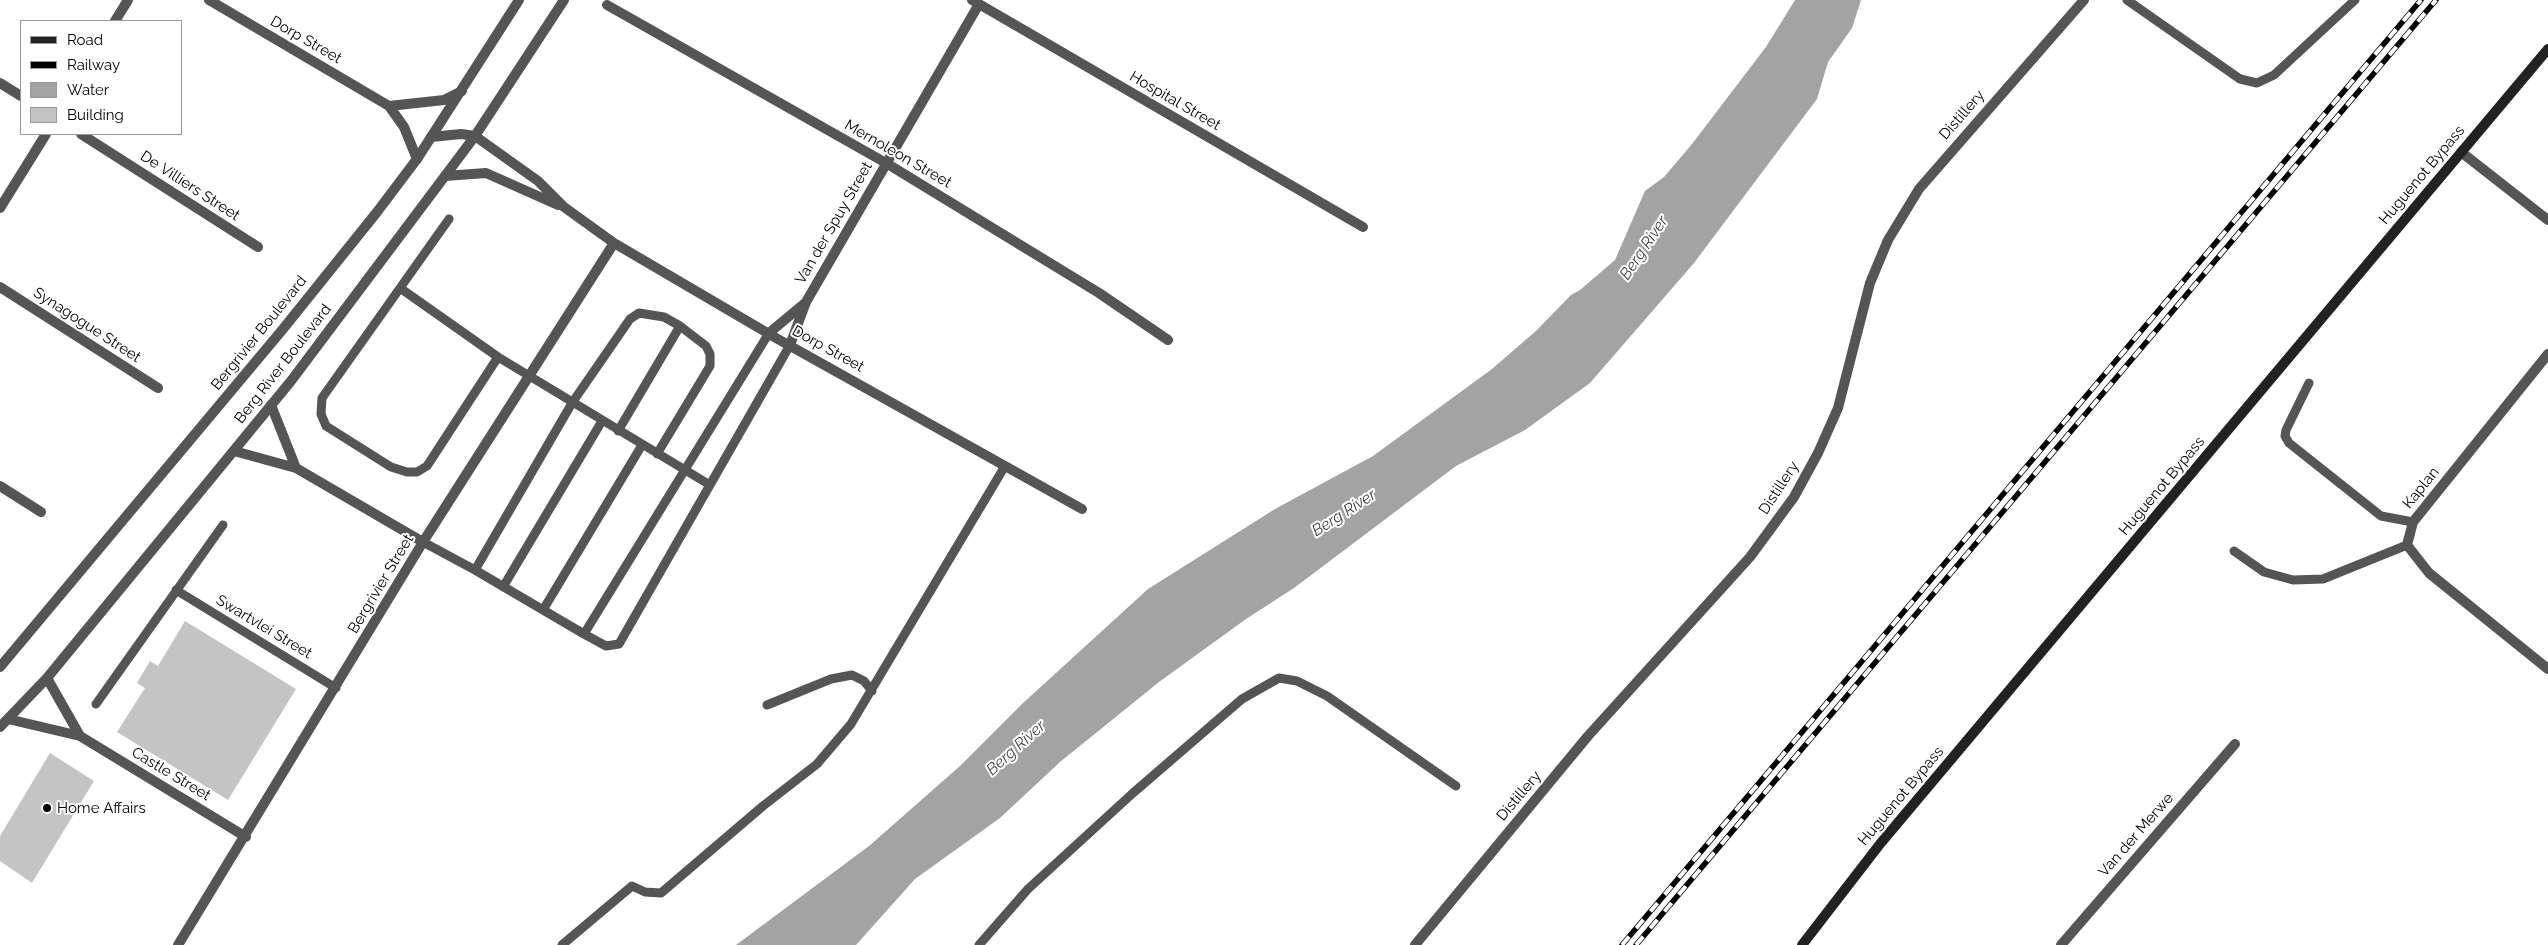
<!DOCTYPE html>
<html>
<head>
<meta charset="utf-8">
<style>
	body { margin:0 }
	#map { position:relative; width:2548px; height:945px; overflow:hidden; background:#fff; font-family:Raleway,sans-serif }
	canvas { display:block }
	.legend { position:absolute; left:20px; top:20px; width:162px; height:115px; box-sizing:border-box; background:#fff; border:1px solid #999; margin:0; padding:6px 9px; list-style:none; font-size:15px; color:#000 }
	.legend li { display:flex; align-items:center; gap:10px; height:25px }
	.legend b { width:25px; border:1px solid #999 }
</style>
</head>
<body>
<div id="map">
<canvas width="2548" height="945"></canvas>
<ul class="legend">
<li><b style="height:6px;background:#222"></b>Road</li>
<li><b style="height:6px;background:#000"></b>Railway</li>
<li><b style="height:14px;background:#a3a3a3"></b>Water</li>
<li><b style="height:14px;background:#c4c4c4"></b>Building</li>
</ul>
</div>
<script>
const g = document.querySelector('canvas').getContext('2d');
g.lineJoin = 'round';
function fill(path, color) { g.fillStyle = color; g.fill(path, 'evenodd'); }
const shape = rows => new Path2D(rows.map(r => 'M' + r).join(''));
function stroke(path, color, width, dash) { g.strokeStyle = color; g.lineWidth = width; g.lineCap = dash ? 'butt' : 'round'; g.setLineDash(dash || []); g.stroke(path); }
function write(font, color, halo, rows, align = 'center') {
  g.font = font + ' Raleway,sans-serif'; g.lineWidth = 4; g.setLineDash([]); g.textBaseline = 'middle'; g.strokeStyle = halo; g.fillStyle = color; for (const [text, x, y, turn = 0] of rows) {
    g.save(); g.translate(x, y); g.rotate((+turn || 0) * Math.PI / 180); g.textAlign = isNaN(turn) ? turn : align; if (halo) g.strokeText(text, 0, 0); g.fillText(text, 0, 0); g.restore();
  }
}
fill(shape([
	[1795,0,1861,0,1852,28,1828,62,1817,99,1694,263,1590,383,1525,430,1456,466,1294,588,1246,619,1159,682,1060,762,1000,818,915,879,856,945,736,945,869,846,960,766,1022,704,1148,589,1275,509,1373,456,1492,369,1537,330,1571,295,1580,290,1615,260,1645,191,1664,177,1692,144,1766,47]
]), '#a3a3a3');
fill(shape([
	[185,621,296,689,228,800,117,732,145,688,137,683,150,661,158,666],
	[50,753,94,781,32,883,0,861,0,836]
]), '#c4c4c4');
stroke(shape([
	[2127,0,2240,79,2257,83,2274,75,2355,0],
	[449,219,322,398,321,414,326,426,391,467,407,472,417,472,427,466,498,357],
	[400,288,498,357,710,485],
	[2309,383,2286,430,2285,436,2289,443,2381,516,2413,522],
	[618,431,680,326],
	[423,542,475,570,584,634,606,646,619,644,790,345],
	[2234,551,2264,572,2293,580,2323,579,2407,545],
	[475,570,572,403,630,319,639,313,664,317,680,326,706,346,710,354,710,366,657,454],
	[503,587,602,421],
	[176,590,336,688],
	[543,610,642,445],
	[584,634,769,333],
	[96,704,223,525],
	[767,705,831,679,852,675,864,681,872,691],
	[562,945,632,886,645,892,661,893,763,806,817,764,851,724,1005,466],
	[979,945,1028,889,1133,793,1242,699,1279,678,1297,681,1327,696,1456,786]
]), '#555', 9);
stroke(shape([
	[209,0,389,106,404,127,417,159],
	[972,0,1363,227],
	[607,5,886,163,1099,293,1168,340],
	[115,21,128,0],
	[0,83,21,96],
	[389,106,444,100,462,91],
	[81,134,258,247],
	[431,137,461,134,475,136,538,181,564,207,614,243,776,338,1082,509],
	[2461,152,2548,220],
	[445,176,486,173,558,205],
	[0,208,46,134],
	[0,287,158,388],
	[769,333,805,303],
	[790,345,806,302,979,4],
	[2548,354,2413,522,2407,545,2429,573,2548,669],
	[271,405,296,468],
	[234,451,296,468,423,542],
	[0,486,41,512],
	[47,678,80,736],
	[8,719,80,736,246,837],
	[178,945,423,542,614,243],
	[1415,945,1588,736,1750,557,1794,497,1818,453,1838,408,1870,283,1888,240,1919,189,2084,0],
	[2061,945,2235,744]
]), '#555', 10);
stroke(shape([
	[0,667,283,329,377,212,417,159,519,0],
	[0,727,47,678,291,381,475,136,564,0]
]), '#555', 10);
stroke(shape([
	[1802,945,1880,844,2548,49]
]), '#222', 10);
const rail = shape([
	[1622,945,2421,0],
	[1636,945,2436,0]
]);
stroke(rail, '#000', 5.5);
stroke(rail, '#fff', 4, [11]);
for (const [x, y, r, color] of [
	[47,808,5,"#000"]
]) { const dot = new Path2D(); dot.arc(x, y, r, 0, 2 * Math.PI); g.fillStyle = color; g.fill(dot); stroke(dot, '#fff', 2); }
write('15px', '#000', '#fff', [
	["Dorp Street",306,40,30],
	["Hospital Street",1175,101,30],
	["Distillery",1962,115,-49],
	["Mernoleon Street",898,154,30],
	["Huguenot Bypass",2422,175,-50],
	["De Villiers Street",190,186,33],
	["Van der Spuy Street",834,223,-60],
	["Synagogue Street",87,325,33],
	["Bergrivier Boulevard",259,333,-51],
	["Dorp Street",828,349,29],
	["Berg River Boulevard",283,364,-52],
	["Huguenot Bypass",2162,486,-50],
	["Distillery",1779,488,-57],
	["Kaplan",2421,488,-51],
	["Bergrivier Street",381,584,-59],
	["Swartvlei Street",264,627,31],
	["Castle Street",171,774,31],
	["Distillery",1519,796,-50],
	["Huguenot Bypass",1901,796,-50],
	["Van der Merwe",2136,835,-49]
]);
write('15px', '#000', '#fff', [
	["Home Affairs",57,808]
], 'left');
write('italic 16px', '#444', '#fff', [
	["Berg River",1644,248,-56],
	["Berg River",1344,513,-33],
	["Berg River",1016,748,-42]
]);
</script>
</body>
</html>
